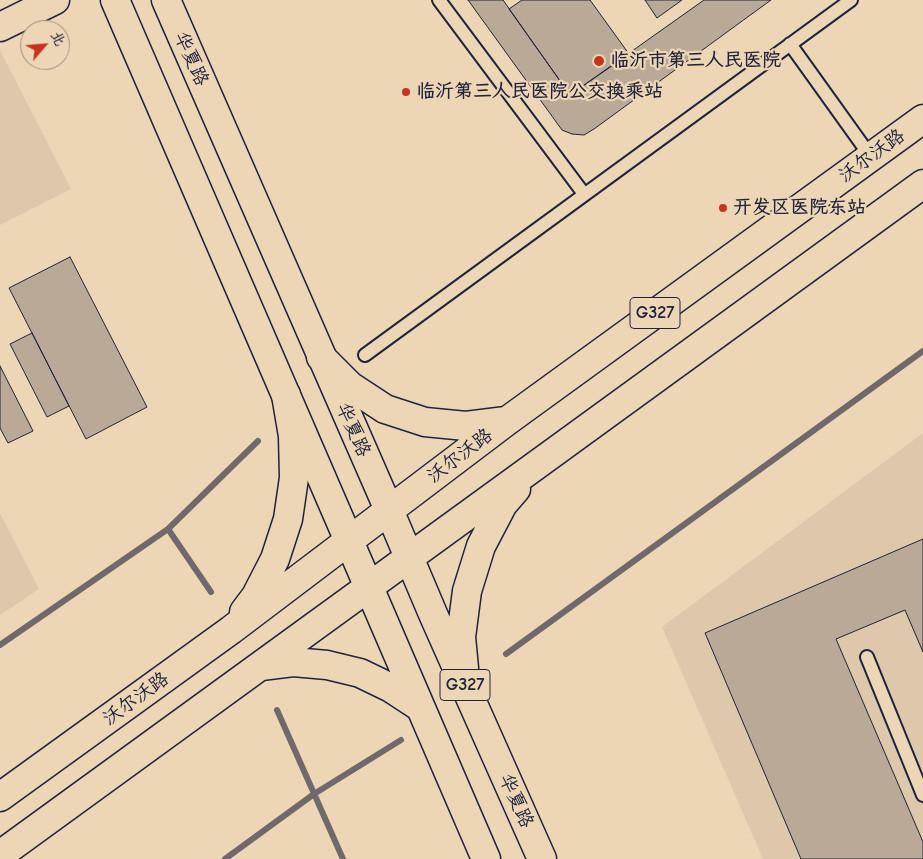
<!DOCTYPE html>
<html>
<head>
<meta charset="utf-8">
<style>
	body { margin:0 }
	#map { position:relative; width:923px; height:859px; overflow:hidden; background:#ecd6b5; font-family:"Comic Neue","LXGW WenKai TC",sans-serif }
	canvas { display:block }
	.north { position:absolute; left:20px; top:20px; width:50px; height:50px; box-sizing:border-box; background:#ecd6b5; border:1px solid #9b8e84; border-radius:50%; rotate:63deg; font-size:14px; font-weight:700; line-height:20px; text-align:center; color:#22223b }
	.north::after { content:''; display:block; margin:auto; width:18px; height:22px; background:#c8321e; clip-path:polygon(50% 0,100% 100%,50% 72%,0 100%) }
</style>
</head>
<body>
<div id="map">
<canvas width="923" height="859"></canvas>
<div class="north">北</div>
</div>
<script>
const g = document.querySelector('canvas').getContext('2d');
g.lineJoin = 'round';
function fill(path, color) { g.fillStyle = color; g.fill(path, 'evenodd'); }
const shape = rows => new Path2D(rows.map(r => 'M' + r).join(''));
function stroke(path, color, width, dash) { g.strokeStyle = color; g.lineWidth = width; g.lineCap = dash ? 'butt' : 'round'; g.setLineDash(dash || []); g.stroke(path); }
function write(font, color, halo, rows, align = 'center') {
  g.font = font + ' "Comic Neue","LXGW WenKai TC",sans-serif'; g.lineWidth = 4.5; g.setLineDash([]); g.textBaseline = 'middle'; g.strokeStyle = halo; g.fillStyle = color; for (const [text, x, y, turn = 0] of rows) {
    g.save(); g.translate(x, y); g.rotate((+turn || 0) * Math.PI / 180); g.textAlign = isNaN(turn) ? turn : align; if (halo) g.strokeText(text, 0, 0); g.fillText(text, 0, 0); g.restore();
  }
}
fill(shape([
	[0,50,71,189,0,225],
	[923,433,923,859,763,859,662,627],
	[0,513,39,589,0,615]
]), '#ddc8ac');
stroke(shape([
	[168,529,211,592],
	[0,645,168,529,258,441],
	[506,654,923,351],
	[277,710,343,859],
	[225,859,314,794,401,740]
]), '#70686a', 6);
const building = shape([
	[468,0,503,0,570,95,704,0,771,0,594,129,584,135,572,134,562,130,468,0],
	[522,0,590,0,629,54,570,95,509,9,522,0],
	[645,0,682,0,657,18,645,0],
	[70,257,147,407,86,439,9,288,70,257],
	[32,333,69,406,47,417,10,344,32,333],
	[0,366,33,431,8,443,0,428,0,366],
	[923,539,923,652,905,610,836,639,923,842,923,859,801,859,705,633,923,539]
]);
fill(building, '#baa997');
stroke(building, '#22223b', 1);
const service = shape([
	[439,0,584,194],
	[790,44,871,157],
	[365,355,851,0],
	[867,657,923,795]
]);
const tertiary = shape([
	[0,27,55,0]
]);
const primary = shape([
	[115,0,349,541],
	[166,0,389,510]
]);
const trunk = shape([
	[321,357,350,386,385,409,425,422,466,426,506,421],
	[389,510,433,614,542,859],
	[349,541,486,859],
	[244,612,256,596,275,559,288,519,294,478,293,436,286,395],
	[261,666,293,662,327,665,360,673,391,688,420,707],
	[464,668,461,637,467,591,481,546,503,504,516,489],
	[0,797,231,630,507,421,923,119],
	[0,855,923,184]
]);
stroke(service, '#22223b', 16);
stroke(tertiary, '#22223b', 31);
stroke(primary, '#22223b', 31);
stroke(trunk, '#22223b', 31);
stroke(service, '#ecd6b5', 12);
stroke(tertiary, '#ecd6b5', 28);
stroke(primary, '#ecd6b5', 28);
stroke(trunk, '#ecd6b5', 28);
for (const [x, y, r, color] of [
	[599,61,6,"#c8321e"],
	[406,92,5,"#c8321e"],
	[723,208,5,"#c8321e"]
]) { const dot = new Path2D(); dot.arc(x, y, r, 0, 2 * Math.PI); g.fillStyle = color; g.fill(dot); stroke(dot, '#ecd6b5', 2); }
for (const [x, y, w] of [
	[655,313,50],
	[465,685,50]
]) { const box = new Path2D(); box.roundRect(x - w / 2, y - 15.5, w, 31, 4); g.fillStyle = '#ecd6b5'; g.fill(box); stroke(box, '#22223b', 1); }
write('bold 18px', '#22223b', null, [
	["G327",655,313],
	["G327",465,685]
]);
write('19px', '#22223b', '#ecd6b5', [
	["华夏路",191,59,66],
	["沃尔沃路",872,156,-36],
	["华夏路",353,430,66],
	["沃尔沃路",460,456,-37],
	["沃尔沃路",136,699,-36],
	["华夏路",516,801,66]
]);
write('bold 19px', '#22223b', '#ecd6b5', [
	["临沂市第三人民医院",610,61],
	["临沂第三人民医院公交换乘站",416,92],
	["开发区医院东站",733,208]
], 'left');
</script>
</body>
</html>
